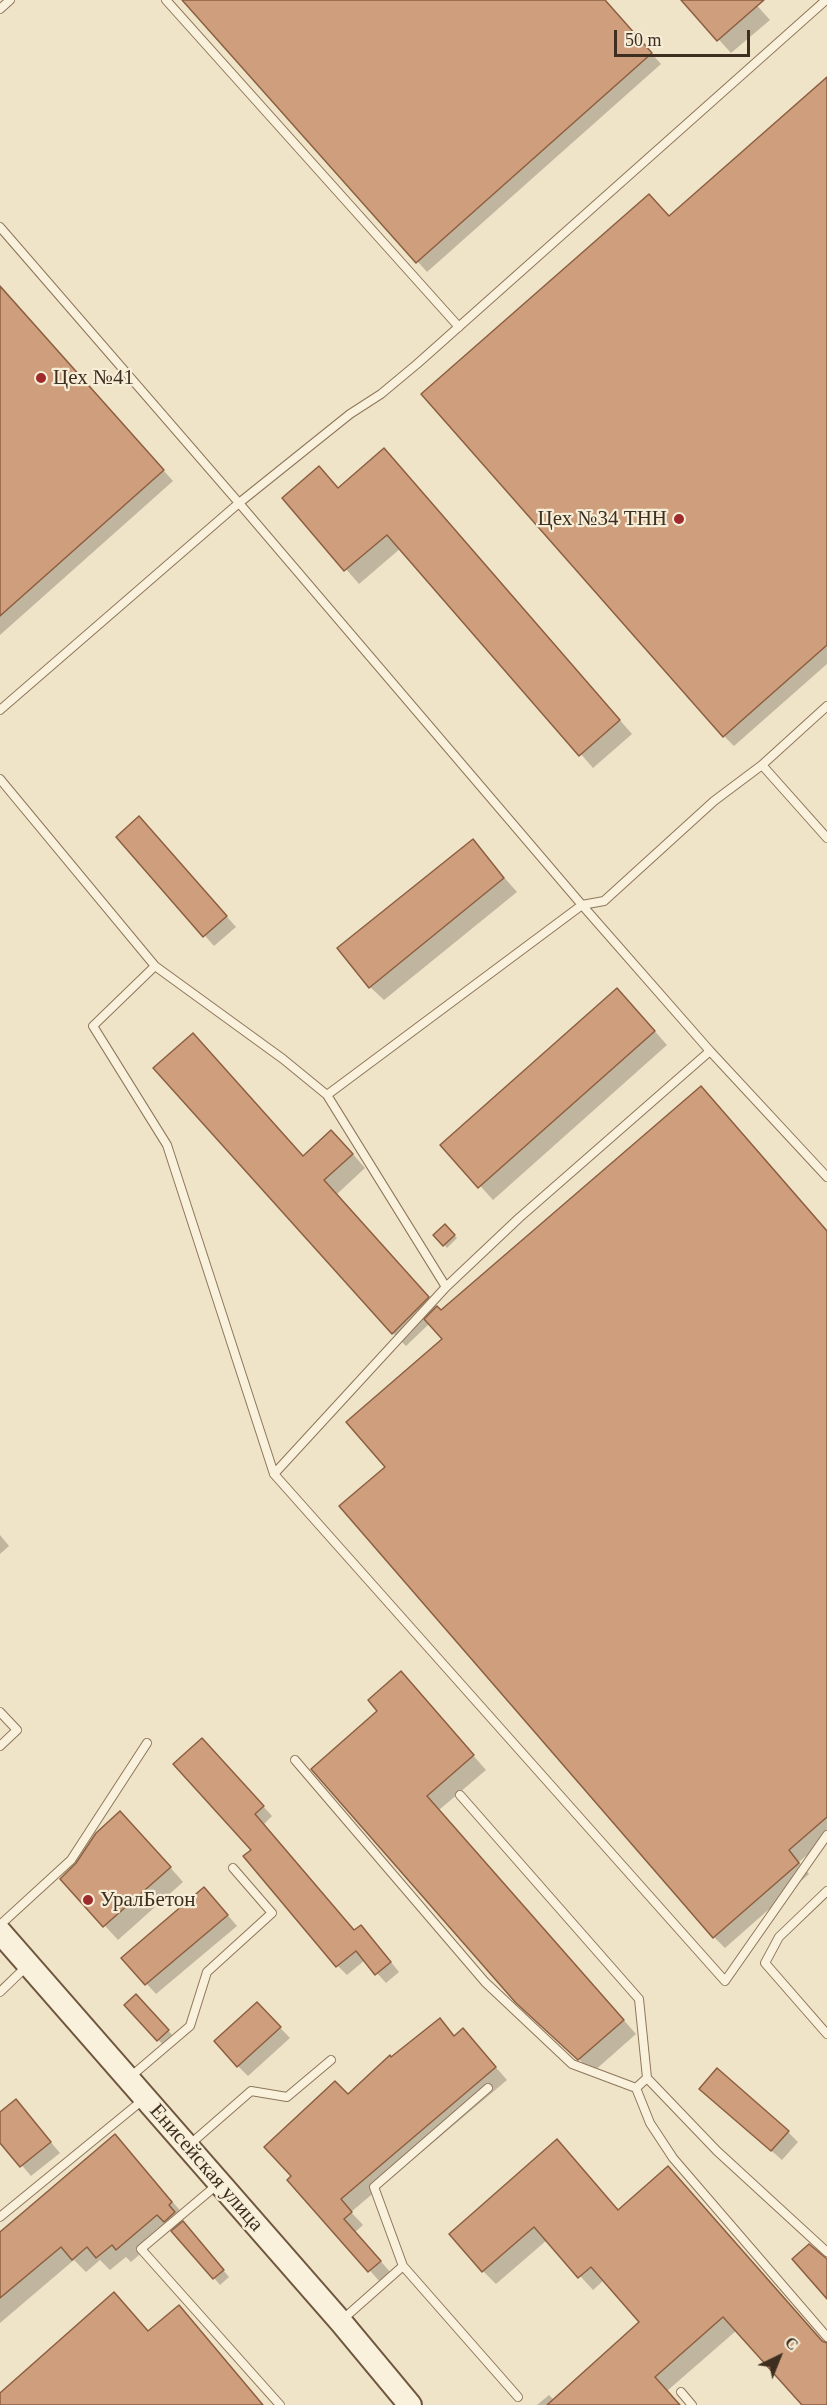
<!DOCTYPE html>
<html>
<head>
<meta charset="utf-8">
<style>
	body { margin:0 }
	#map { position:relative; width:827px; height:2405px; overflow:hidden; background:#f0e4c8; font-family:Georgia,serif }
	canvas { display:block }
	.north { position:absolute; left:749px; top:2327px; width:60px; height:60px; -webkit-text-stroke:4px #f7eed8; paint-order:stroke; rotate:43deg; font-size:16px; font-weight:700; line-height:24px; text-align:center; color:#3d2e20 }
	.north::after { content:''; display:block; margin:auto; width:21px; height:27px; background:#3d2e20; clip-path:polygon(50% 0,100% 100%,50% 72%,0 100%) }
	.scale { position:absolute; left:614px; top:30px; width:136px; height:27px; box-sizing:border-box; border:3px solid #3d2e20; border-top:0; padding-left:8px; font-size:18px; line-height:21px; white-space:nowrap; color:#3d2e20; -webkit-text-stroke:4px #f7eed8; paint-order:stroke }
</style>
</head>
<body>
<div id="map">
<canvas width="827" height="2405"></canvas>
<div class="north">С</div>
<div class="scale">50 m</div>
</div>
<script>
const g = document.querySelector('canvas').getContext('2d');
g.lineJoin = 'round';
function fill(path, color) { g.fillStyle = color; g.fill(path, 'evenodd'); }
const shape = rows => new Path2D(rows.map(r => 'M' + r).join(''));
function stroke(path, color, width, dash) { g.strokeStyle = color; g.lineWidth = width; g.lineCap = dash ? 'butt' : 'round'; g.setLineDash(dash || []); g.stroke(path); }
function write(font, color, halo, rows, align = 'center') {
  g.font = font + ' Georgia,serif'; g.lineWidth = 4.5; g.setLineDash([]); g.textBaseline = 'middle'; g.strokeStyle = halo; g.fillStyle = color; for (const [text, x, y, turn = 0] of rows) {
    g.save(); g.translate(x, y); g.rotate((+turn || 0) * Math.PI / 180); g.textAlign = isNaN(turn) ? turn : align; if (halo) g.strokeText(text, 0, 0); g.fillText(text, 0, 0); g.restore();
  }
}
fill(shape([
	[184,0,604,0,661,64,427,272],
	[683,0,752,0,770,20,731,53],
	[827,79,827,664,734,746,724,736,669,218],
	[0,287,173,481,0,635],
	[384,450,632,734,593,768,401,548,359,584,284,498,319,468,339,489],
	[149,828,236,927,214,946,118,837],
	[472,841,517,892,384,1000,370,987],
	[630,1003,667,1045,493,1200,443,1145],
	[345,1145,365,1168,337,1194,442,1312,827,1232,827,1838,799,1862,809,1874,725,1948,714,1937,387,1467,444,1339,430,1323,406,1346,393,1333,304,1157],
	[445,1226,457,1238,447,1248,435,1235],
	[0,1535,9,1546,0,1554],
	[401,1673,486,1770,439,1810,636,2034,593,2072,531,2016,379,1711],
	[212,1749,272,1816,264,1824,355,1931,370,1936,399,1972,386,1983,365,1960,347,1975,338,1966,253,1850],
	[134,1826,183,1882,118,1940,62,1879,77,1864],
	[214,1899,237,1926,156,1994,123,1958],
	[142,2002,175,2038,165,2047,126,2005],
	[267,2014,290,2038,248,2076,238,2066],
	[440,2020,455,2037,463,2030,507,2080,351,2212,363,2225,355,2232,392,2274,381,2283,289,2180,348,2096],
	[711,2098,788,2132,798,2142,782,2160],
	[16,2101,60,2153,31,2176,0,2140,0,2114],
	[115,2136,185,2216,181,2219,187,2227,229,2277,220,2285,171,2227,131,2262,126,2257,110,2270,100,2260,86,2272,74,2260,0,2323,0,2234],
	[570,2154,619,2211,681,2181,827,2345,827,2405,804,2405,737,2330,667,2391,680,2405,537,2405,549,2395,554,2400,641,2322,604,2280,593,2290,547,2240,496,2284,483,2271],
	[114,2294,149,2332,179,2307,263,2405,0,2405,0,2395]
]), '#0003');
const building = shape([
	[182,0,605,0,652,53,416,263,182,0],
	[681,0,764,0,717,41,681,0],
	[827,77,827,645,723,737,421,394,649,194,669,216,827,77],
	[0,286,164,470,0,616,0,286],
	[384,448,620,720,579,756,387,535,344,571,282,498,319,466,338,488,384,448],
	[139,816,227,916,203,937,116,837,139,816],
	[473,839,504,878,369,988,337,948,473,839],
	[617,988,655,1031,478,1188,440,1145,617,988],
	[193,1033,303,1156,331,1130,353,1154,324,1180,429,1297,392,1334,153,1068,193,1033],
	[701,1086,827,1231,827,1817,789,1850,799,1863,713,1938,339,1506,385,1467,346,1422,442,1339,424,1319,437,1306,441,1310,701,1086],
	[445,1224,455,1235,443,1246,433,1235,445,1224],
	[401,1671,474,1755,427,1796,624,2020,578,2060,516,2003,311,1769,377,1711,368,1700,401,1671],
	[202,1738,264,1806,255,1814,354,1930,361,1925,391,1962,375,1975,356,1951,336,1967,243,1856,251,1850,173,1764,202,1738],
	[120,1811,171,1867,103,1927,60,1879,76,1863,96,1833,120,1811],
	[204,1887,228,1915,145,1985,121,1958,204,1887],
	[136,1994,169,2030,157,2041,124,2005,136,1994],
	[257,2002,281,2027,237,2067,214,2041,257,2002],
	[440,2018,454,2036,463,2028,496,2067,341,2199,352,2212,344,2219,381,2261,368,2272,287,2180,291,2176,264,2147,335,2081,348,2094,390,2055,391,2057,440,2018],
	[717,2068,789,2131,771,2151,699,2089,717,2068],
	[16,2099,51,2142,20,2167,0,2143,0,2112,16,2099],
	[115,2134,172,2202,169,2205,175,2212,164,2222,157,2215,116,2250,112,2245,96,2258,87,2247,72,2260,61,2247,0,2298,0,2232,115,2134],
	[557,2139,618,2210,668,2166,822,2341,827,2343,827,2405,802,2405,723,2317,655,2377,680,2405,547,2405,639,2322,591,2267,578,2278,534,2227,482,2272,449,2234,557,2139],
	[183,2221,224,2270,213,2279,171,2231,183,2221],
	[809,2244,827,2259,827,2299,792,2259,809,2244],
	[114,2292,148,2331,179,2305,263,2405,0,2405,0,2393,114,2292]
]);
fill(building, '#cf9f7d');
stroke(building, '#8d5f41', 1.5);
const lane = shape([
	[166,0,459,327],
	[0,9,10,0],
	[0,227,239,503,582,905,710,1051,827,1177],
	[0,710,239,503,350,414,381,394,417,364,826,0],
	[762,765,827,838],
	[0,779,155,966,93,1026,167,1145,274,1474,725,1981,827,1835],
	[155,966,283,1059,327,1095],
	[446,1287,519,1218,710,1051],
	[274,1474,446,1287,327,1095,582,905,604,901,714,801,762,765,827,706],
	[0,1712,17,1730,0,1746],
	[295,1760,485,1982,572,2064,636,2088],
	[460,1795,639,1999,647,2078,636,2088,650,2123,673,2158,827,2337],
	[827,1891,779,1937,765,1963,827,2034],
	[0,1925,71,1860,147,1743],
	[0,1992,27,1966],
	[129,2078,190,2026,207,1972,272,1913,233,1868],
	[647,2078,717,2151,827,2252],
	[188,2146,251,2091,287,2097,331,2060],
	[218,2184,141,2249,280,2405],
	[0,2217,144,2099],
	[403,2266,518,2397],
	[342,2320,403,2266,374,2187,488,2088],
	[681,2392,692,2405]
]);
const secondary = shape([
	[0,1932,341,2322,410,2405]
]);
stroke(lane, '#8d765c', 10);
stroke(secondary, '#6f573f', 26);
stroke(lane, '#faf1dc', 8);
stroke(secondary, '#faf1dc', 22);
for (const [x, y, r, color] of [
	[41,378,6,"#9e2a2b"],
	[679,519,6,"#9e2a2b"],
	[88,1900,6,"#9e2a2b"]
]) { const dot = new Path2D(); dot.arc(x, y, r, 0, 2 * Math.PI); g.fillStyle = color; g.fill(dot); stroke(dot, '#f7eed8', 2); }
write('21px', '#3d2e20', '#f7eed8', [
	["Цех №41",53,378],
	["Цех №34 ТНН",667,519,"right"],
	["УралБетон",100,1900]
], 'left');
write('21px', '#3d2e20', '#f7eed8', [
	["Енисейская улица",206,2168,49]
]);
</script>
</body>
</html>
